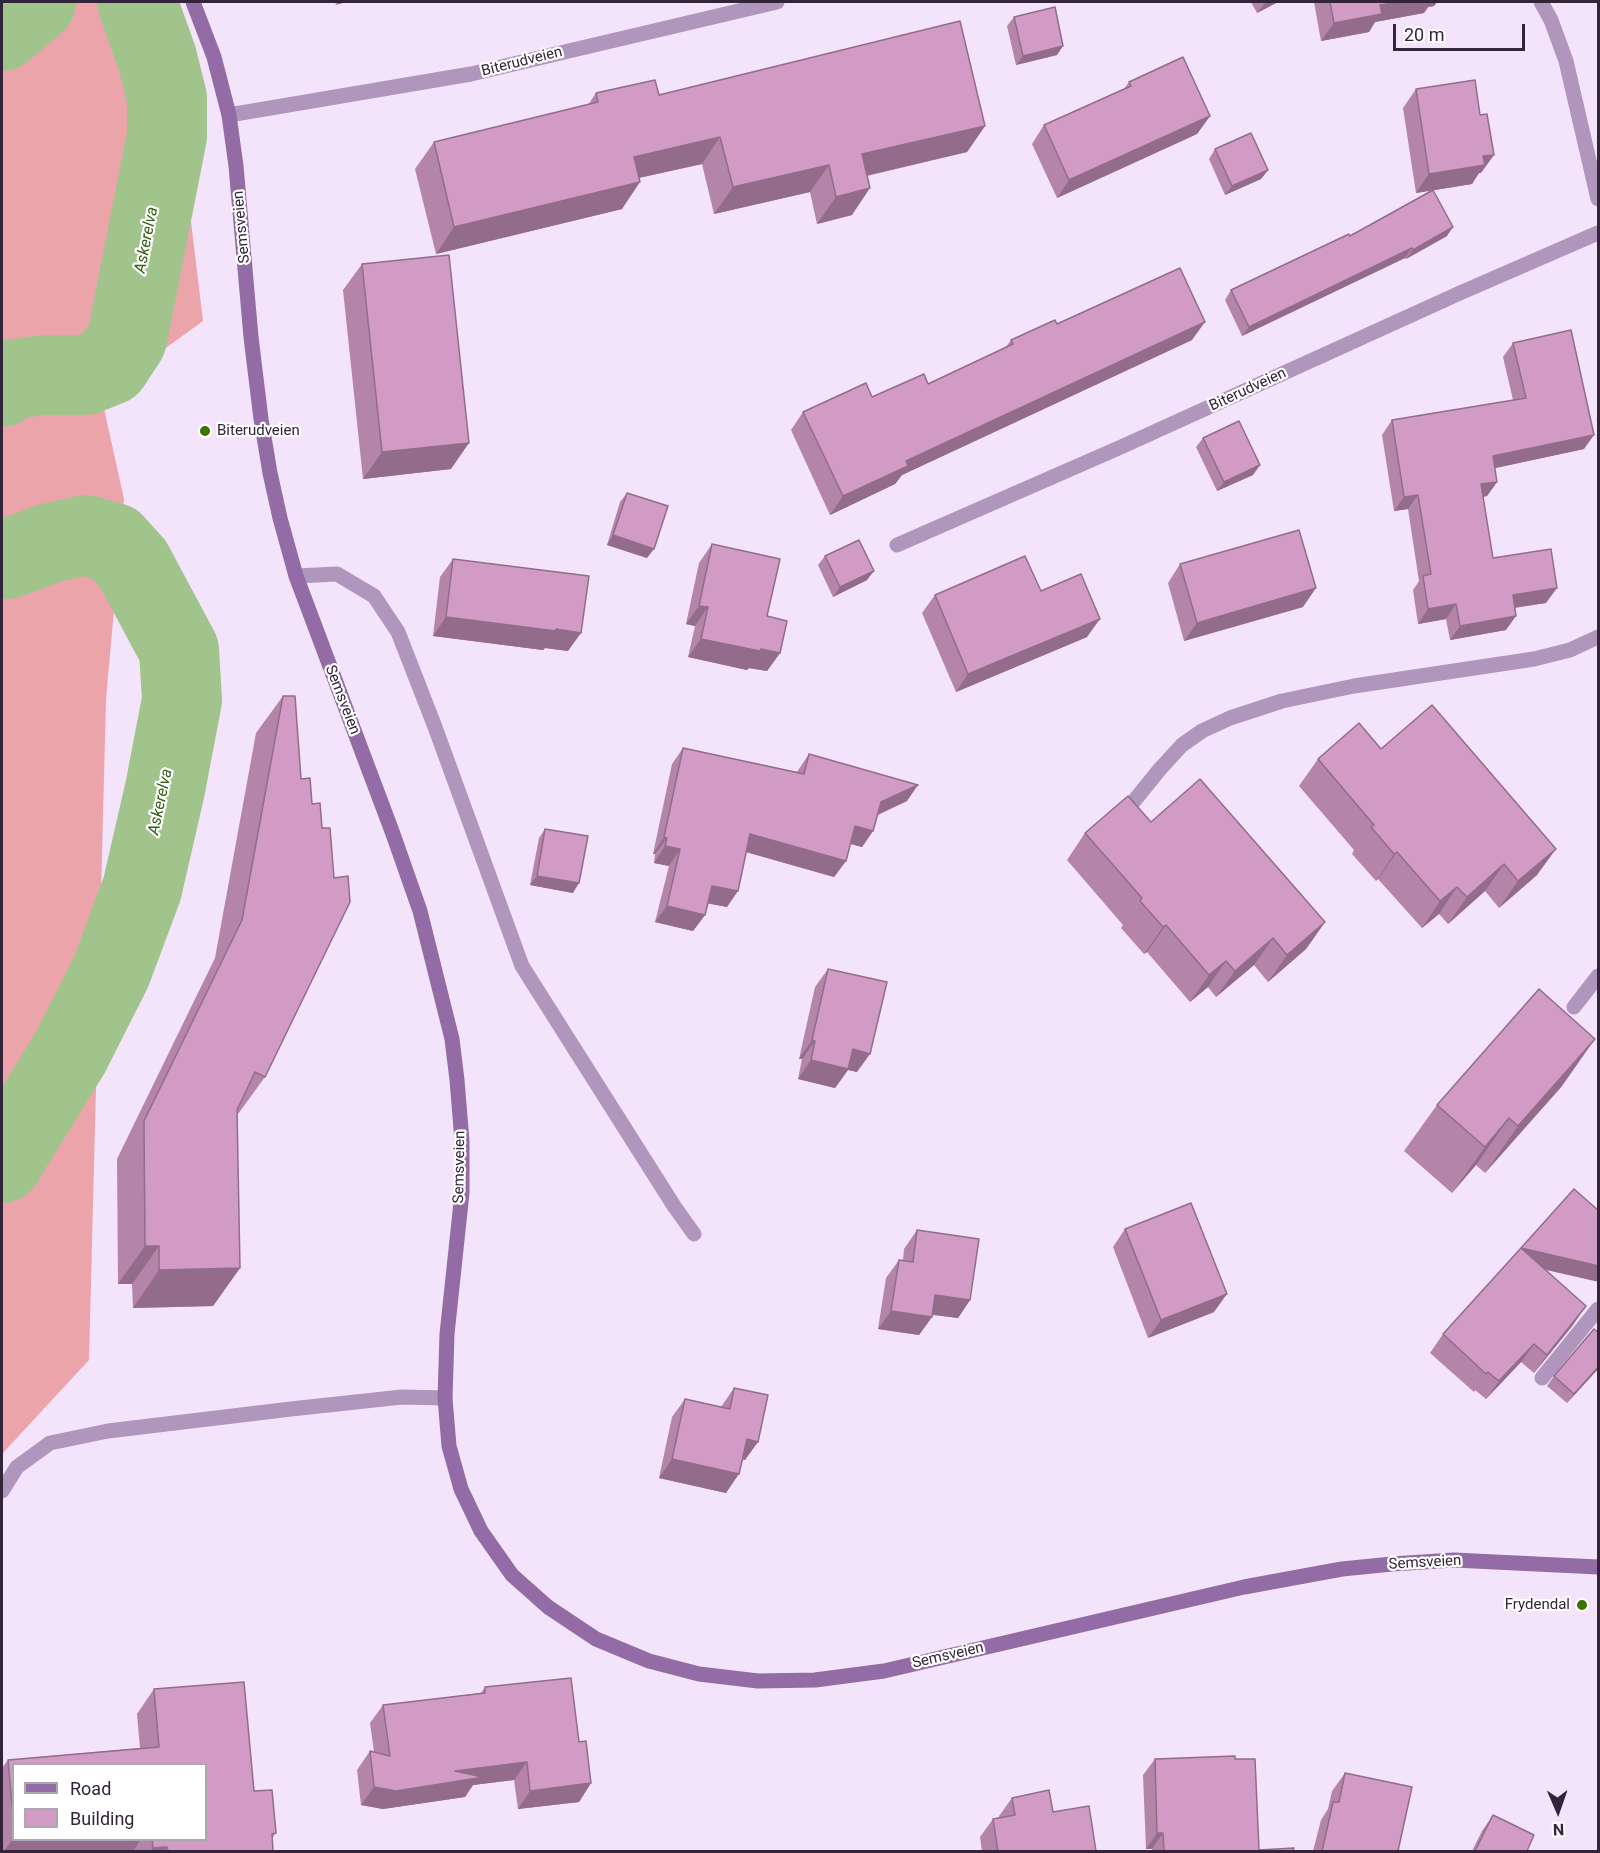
<!DOCTYPE html>
<html>
<head>
<meta charset="utf-8">
<style>
	body { margin:0 }
	#map { position:relative; width:1600px; height:1853px; overflow:hidden; background:#f4e4fb; font-family:Roboto,sans-serif }
	canvas { display:block }
	.frame { position:absolute; inset:0; border:3px solid #332439; pointer-events:none }
	.legend { position:absolute; left:12px; top:1763px; width:195px; height:78px; box-sizing:border-box; background:#fff; border:2px solid #ada7b0; margin:0; padding:8px 10px; list-style:none; font-size:18px; color:#332439 }
	.legend li { display:flex; align-items:center; gap:12px; height:30px }
	.legend b { width:30px; border:2px solid #ada7b0 }
	.north { position:absolute; left:1528px; top:1781px; width:60px; height:60px; -webkit-text-stroke:4px #fff; paint-order:stroke; rotate:178deg; font-size:16px; font-weight:700; line-height:24px; text-align:center; color:#332439 }
	.north::after { content:''; display:block; margin:auto; width:21px; height:27px; background:#332439; clip-path:polygon(50% 0,100% 100%,50% 72%,0 100%) }
	.scale { position:absolute; left:1393px; top:24px; width:132px; height:27px; box-sizing:border-box; border:3px solid #332439; border-top:0; padding-left:8px; font-size:18px; line-height:21px; white-space:nowrap; color:#332439; -webkit-text-stroke:4px #fff; paint-order:stroke }
</style>
</head>
<body>
<div id="map">
<canvas width="1600" height="1853"></canvas>
<div class="frame"></div>
<ul class="legend">
<li><b style="height:8px;background:#936ba5"></b>Road</li>
<li><b style="height:16px;background:#d19bc5"></b>Building</li>
</ul>
<div class="north">N</div>
<div class="scale">20 m</div>
</div>
<script>
const g = document.querySelector('canvas').getContext('2d');
g.lineJoin = 'round';
function fill(path, color) { g.fillStyle = color; g.fill(path, 'evenodd'); }
const shape = rows => new Path2D(rows.map(r => 'M' + r).join(''));
function stroke(path, color, width, dash) { g.strokeStyle = color; g.lineWidth = width; g.lineCap = dash ? 'butt' : 'round'; g.setLineDash(dash || []); g.stroke(path); }
function write(font, color, halo, rows, align = 'center') {
  g.font = font + ' Roboto,sans-serif'; g.lineWidth = 4.5; g.setLineDash([]); g.textBaseline = 'middle'; g.strokeStyle = halo; g.fillStyle = color; for (const [text, x, y, turn = 0] of rows) {
    g.save(); g.translate(x, y); g.rotate((+turn || 0) * Math.PI / 180); g.textAlign = isNaN(turn) ? turn : align; if (halo) g.strokeText(text, 0, 0); g.fillText(text, 0, 0); g.restore();
  }
}
fill(shape([
	[36,2,123,2,180,130,203,321,101,395,124,499,106,699,89,1360,2,1454,2,31]
]), '#eba5aa');
stroke(shape([
	[2,31,36,2],
	[2,387,9,380,43,375,85,375,110,365,127,339,167,136,167,98,157,58,137,2],
	[2,558,7,559,50,543,86,535,114,543,133,564,179,650,182,700,165,789,142,889,111,972,70,1053,2,1163]
]), '#a1c48d', 80);
stroke(shape([
	[1541,2,1551,20,1566,61,1598,199],
	[229,115,471,74,777,2],
	[897,545,1121,447,1460,293,1598,233],
	[296,576,337,574,374,596,398,632,435,727,522,966,674,1206,694,1234],
	[1130,806,1160,769,1182,745,1202,731,1230,718,1282,701,1354,686,1534,659,1570,650,1598,637],
	[1574,1007,1598,976],
	[1542,1378,1598,1309],
	[2,1491,17,1467,50,1443,108,1431,291,1409,402,1397,445,1398]
]), '#b095bd', 15);
stroke(shape([
	[193,2,214,57,229,115,236,166,251,337,261,419,270,473,280,518,296,576,393,834,420,911,452,1039,457,1080,462,1141,462,1193,447,1334,445,1398,449,1446,461,1489,481,1531,512,1575,548,1607,596,1639,649,1661,699,1674,758,1681,815,1680,884,1671,1244,1587,1342,1569,1392,1564,1454,1560,1598,1567]
]), '#936ba5', 15);
fill(shape([
	[1251,2,1278,2,1257,13],
	[1314,2,1437,2,1434,6,1428,7,1424,13,1375,22,1369,32,1321,41],
	[1014,17,1057,55,1016,65,1007,26],
	[1129,82,1210,116,1197,134,1057,198,1032,144,1044,125,1124,89],
	[1416,89,1481,173,1479,173,1472,184,1416,193,1403,108],
	[596,93,659,95,985,126,967,152,867,176,852,215,817,224,810,192,714,214,702,164,639,178,622,209,436,254,415,169,434,142,588,105],
	[1215,149,1268,170,1261,179,1225,195,1209,159],
	[1350,236,1447,236,1406,259,1405,258,1242,336,1225,300,1231,290],
	[362,264,451,469,363,479,343,290],
	[1057,324,1192,340,902,475,895,484,830,515,791,430,803,412,872,397,928,384,1006,347,1011,340],
	[1513,343,1584,449,1494,468,1497,482,1487,496,1483,497,1493,558,1546,603,1515,608,1506,630,1450,640,1446,619,1418,624,1413,590,1419,581,1408,509,1394,511,1382,435,1392,420,1513,400,1503,357],
	[1203,438,1253,475,1217,491,1196,447],
	[627,493,647,558,607,545,620,502],
	[712,544,767,616,780,653,767,671,749,668,747,670,688,657,695,626,686,624,699,563],
	[825,556,867,580,833,597,818,565],
	[453,559,568,651,545,648,543,650,433,636,440,577],
	[1180,564,1303,607,1184,641,1168,583],
	[1041,591,1087,637,956,692,922,613,935,595],
	[283,696,265,1077,238,1114,237,1114,240,1268,213,1306,133,1308,132,1284,118,1284,117,1159,215,958,256,733],
	[683,748,797,772,809,754,907,801,878,815,873,831,862,847,850,844,846,861,834,877,746,852,727,907,707,903,705,915,693,931,655,922,669,866,654,863,655,854,653,854,672,764],
	[1381,749,1537,875,1499,908,1485,891,1448,924,1439,914,1422,928,1378,879,1376,881,1352,854,1354,850,1299,786,1318,759],
	[1151,822,1325,922,1306,949,1268,982,1254,965,1216,997,1208,987,1190,1002,1147,952,1144,954,1121,928,1123,925,1067,860,1085,833],
	[545,829,573,893,530,885,539,838],
	[828,969,857,1072,848,1070,835,1088,798,1079,802,1059,799,1059,815,987],
	[1562,1086,1485,1173,1476,1165,1452,1193,1404,1151,1437,1105],
	[1125,1229,1214,1312,1148,1338,1113,1247],
	[917,1230,970,1300,958,1318,932,1315,932,1317,919,1335,878,1329,886,1278,899,1260,903,1260,904,1249],
	[1545,1270,1573,1325,1534,1373,1521,1362,1486,1399,1475,1390,1474,1392,1430,1353,1443,1334],
	[1599,1333,1599,1368,1567,1403,1547,1386,1554,1376],
	[734,1388,745,1460,742,1459,726,1493,659,1478,672,1417,685,1399,721,1407],
	[485,1687,579,1742,591,1783,579,1802,518,1809,514,1780,473,1785,465,1797,383,1809,361,1805,357,1770,370,1751,374,1752,370,1723,383,1705,481,1693],
	[154,1689,254,1791,276,1833,272,1838,273,1851,134,1851,134,1850,114,1851,2,1851,2,1768,8,1760,140,1748,137,1714],
	[14,1764,206,1839,14,1839],
	[1155,1759,1235,1759,1259,1850,1293,1851,1152,1851,1152,1849,1146,1849,1143,1775],
	[1345,1773,1398,1851,1313,1851,1321,1820,1328,1809,1332,1791],
	[1012,1798,1053,1812,1096,1851,982,1851,980,1837,993,1819,999,1818,999,1816],
	[1493,1815,1527,1851,1472,1851,1482,1831]
]), '#b485a9');
fill(shape([
	[338,2,347,2,335,5],
	[1267,2,1278,2,1257,13,1264,4],
	[1401,2,1437,2,1434,6,1428,7,1424,13,1375,22,1369,32,1321,41,1334,23,1380,5],
	[1063,46,1057,55,1016,65,1023,56],
	[1210,116,1197,134,1057,198,1069,180],
	[985,126,967,152,843,181,862,154],
	[720,137,702,164,615,183,634,157],
	[1494,155,1481,173,1479,173,1472,184,1416,193,1429,174,1483,156],
	[829,165,810,192,714,214,733,187],
	[1268,170,1261,179,1225,195,1232,186],
	[640,182,622,209,436,254,454,227],
	[870,188,852,215,817,224,836,197],
	[1453,227,1447,236,1406,259,1413,250],
	[1412,248,1405,258,1242,336,1249,327],
	[1205,322,1192,340,902,475,895,484,830,515,843,496,906,461],
	[1594,435,1584,449,1482,471,1493,456],
	[469,443,451,469,363,479,382,452],
	[1260,465,1253,475,1217,491,1224,482],
	[1497,482,1487,496,1471,499,1481,484],
	[1418,495,1408,509,1394,511,1404,497],
	[613,535,654,549,647,558,607,545],
	[874,571,867,580,833,597,840,587],
	[1316,588,1303,607,1184,641,1197,623],
	[1557,588,1546,603,1503,609,1513,595],
	[1456,604,1446,619,1418,624,1428,609],
	[699,606,708,607,695,626,686,624],
	[1516,616,1506,630,1450,640,1460,626],
	[446,617,556,629,581,633,568,651,545,648,543,650,433,636],
	[1100,619,1087,637,956,692,968,674],
	[701,639,761,649,780,653,767,671,749,668,747,670,688,657],
	[918,785,907,801,870,818,881,802],
	[855,826,873,831,862,847,844,842],
	[750,834,846,861,834,877,739,850],
	[664,837,667,838,655,854,653,854],
	[665,846,680,849,669,866,654,863],
	[1556,849,1537,875,1499,908,1518,881],
	[1397,852,1378,879,1376,881,1394,854],
	[1504,864,1485,891,1448,924,1467,897],
	[537,876,579,883,573,893,530,885],
	[712,886,738,891,727,907,700,902],
	[1457,887,1439,914,1422,928,1440,901],
	[667,906,705,915,693,931,655,922],
	[1325,922,1306,949,1268,982,1287,955],
	[1166,925,1147,952,1144,954,1163,927],
	[1273,938,1254,965,1216,997,1235,971],
	[1226,961,1208,987,1190,1002,1209,975],
	[1595,1039,1562,1086,1485,1173,1518,1126],
	[812,1040,815,1041,802,1059,799,1059],
	[853,1049,870,1054,857,1072,848,1070,835,1088,798,1079,811,1060],
	[1509,1118,1476,1165,1452,1193,1485,1147],
	[145,1246,159,1246,132,1284,118,1284],
	[1521,1248,1599,1266,1599,1282,1511,1262],
	[240,1268,213,1306,133,1308,159,1270],
	[1227,1294,1214,1312,1148,1338,1161,1320],
	[935,1295,970,1300,958,1318,922,1313],
	[1586,1306,1573,1325,1534,1373,1547,1355],
	[891,1311,932,1317,919,1335,878,1329],
	[1534,1344,1521,1362,1486,1399,1499,1381],
	[1599,1366,1599,1368,1567,1403,1574,1394],
	[747,1439,758,1442,745,1460,734,1457],
	[672,1459,739,1474,726,1493,659,1478],
	[527,1762,514,1780,473,1785,465,1797,383,1809,361,1805,374,1787,455,1771],
	[591,1783,579,1802,518,1809,530,1791],
	[1157,1833,1163,1833,1152,1849,1146,1849],
	[14,1838,14,1839,141,1839,134,1850,114,1851,4,1851],
	[167,1847,164,1851,151,1851,153,1848]
]), '#926c8a');
const building = shape([
	[1330,2,1401,2,1380,5,1382,14,1334,23,1330,2],
	[1055,7,1063,46,1023,56,1014,17,1055,7],
	[960,21,985,126,862,154,870,188,836,197,829,165,733,187,720,137,634,157,640,182,454,227,434,142,598,102,596,93,655,80,659,95,960,21],
	[1183,57,1210,116,1069,180,1044,125,1131,86,1129,82,1183,57],
	[1475,80,1480,115,1487,114,1494,155,1483,156,1485,165,1429,174,1416,89,1475,80],
	[1251,133,1268,170,1232,186,1215,149,1251,133],
	[1433,190,1453,227,1413,250,1412,248,1249,327,1231,290,1349,234,1350,236,1433,190],
	[449,255,469,443,382,452,362,264,449,255],
	[1180,268,1205,322,906,461,908,466,843,496,803,412,866,383,872,397,924,374,928,384,1013,344,1011,340,1055,320,1057,324,1180,268],
	[1571,330,1594,435,1493,456,1497,482,1481,484,1493,558,1551,549,1557,588,1513,595,1516,616,1460,626,1456,604,1428,609,1423,576,1431,574,1418,495,1404,497,1392,420,1526,398,1513,343,1571,330],
	[1239,421,1260,465,1224,482,1203,438,1239,421],
	[627,493,668,506,654,549,613,535,627,493],
	[1299,530,1316,588,1197,623,1180,564,1299,530],
	[859,540,874,571,840,587,825,556,859,540],
	[712,544,780,559,767,616,787,621,780,653,761,649,760,651,701,639,708,607,699,606,712,544],
	[1025,556,1041,591,1081,574,1100,619,968,674,935,595,1025,556],
	[453,559,589,576,581,633,556,629,556,631,446,617,453,559],
	[283,696,295,696,301,779,310,778,312,804,320,803,322,828,330,828,334,878,348,876,350,902,265,1077,255,1072,237,1110,240,1268,159,1270,159,1246,145,1246,144,1121,242,920,283,696],
	[1432,705,1556,849,1518,881,1504,864,1467,897,1457,887,1440,901,1397,852,1394,854,1371,827,1374,825,1318,759,1359,723,1381,749,1432,705],
	[683,748,804,774,809,754,918,785,881,802,873,831,855,826,846,861,750,834,738,891,712,886,705,915,667,906,680,849,665,846,667,838,664,837,683,748],
	[1200,779,1325,922,1287,955,1273,938,1235,971,1226,961,1209,975,1166,925,1163,927,1140,901,1142,898,1085,833,1128,796,1151,822,1200,779],
	[545,829,588,836,579,883,537,876,545,829],
	[828,969,887,982,870,1054,853,1049,848,1069,811,1060,815,1041,812,1040,828,969],
	[1539,989,1595,1039,1518,1126,1509,1118,1485,1147,1437,1105,1539,989],
	[1574,1189,1599,1211,1599,1266,1521,1248,1574,1189],
	[1191,1203,1227,1294,1161,1320,1125,1229,1191,1203],
	[917,1230,979,1239,970,1300,935,1295,932,1317,891,1311,899,1260,913,1262,917,1230],
	[1521,1248,1586,1306,1547,1355,1534,1344,1499,1381,1488,1372,1486,1374,1443,1334,1521,1248],
	[1594,1329,1599,1333,1599,1366,1574,1394,1554,1376,1594,1329],
	[734,1388,768,1395,758,1442,747,1439,739,1474,672,1459,685,1399,730,1409,734,1388],
	[571,1678,579,1742,586,1741,591,1783,530,1791,527,1762,455,1771,478,1776,478,1778,396,1791,374,1787,370,1751,390,1756,383,1705,485,1693,485,1687,571,1678],
	[244,1682,254,1791,272,1790,276,1833,272,1834,273,1851,168,1851,167,1847,153,1848,152,1839,206,1839,206,1764,14,1764,14,1827,8,1760,159,1747,154,1689,244,1682],
	[1235,1756,1235,1759,1255,1759,1259,1850,1294,1848,1293,1851,1164,1851,1163,1833,1157,1833,1155,1759,1235,1756],
	[1345,1773,1412,1787,1398,1851,1322,1851,1333,1802,1339,1802,1345,1773],
	[1049,1790,1053,1812,1089,1806,1096,1851,998,1851,993,1819,1015,1815,1012,1798,1049,1790],
	[1493,1815,1534,1835,1527,1851,1475,1851,1493,1815]
]);
fill(building, '#d19bc5');
stroke(building, '#926c8a', 1.5);
for (const [x, y, r, color] of [
	[205,431,6,"#3b7301"],
	[1582,1605,6,"#3b7301"]
]) { const dot = new Path2D(); dot.arc(x, y, r, 0, 2 * Math.PI); g.fillStyle = color; g.fill(dot); stroke(dot, '#fff', 2); }
write('15px', '#332439', '#fff', [
	["Biterudveien",522,62,-14],
	["Semsveien",242,227,-95],
	["Biterudveien",1248,390,-25],
	["Semsveien",342,700,69],
	["Semsveien",460,1167,-89],
	["Semsveien",1425,1563,-3],
	["Semsveien",948,1656,-13]
]);
write('15px', '#332439', '#fff', [
	["Biterudveien",217,431],
	["Frydendal",1570,1605,"right"]
], 'left');
write('italic 16px', '#366015', '#fff', [
	["Askerelva",147,240,-79],
	["Askerelva",161,802,-78]
]);
</script>
</body>
</html>
